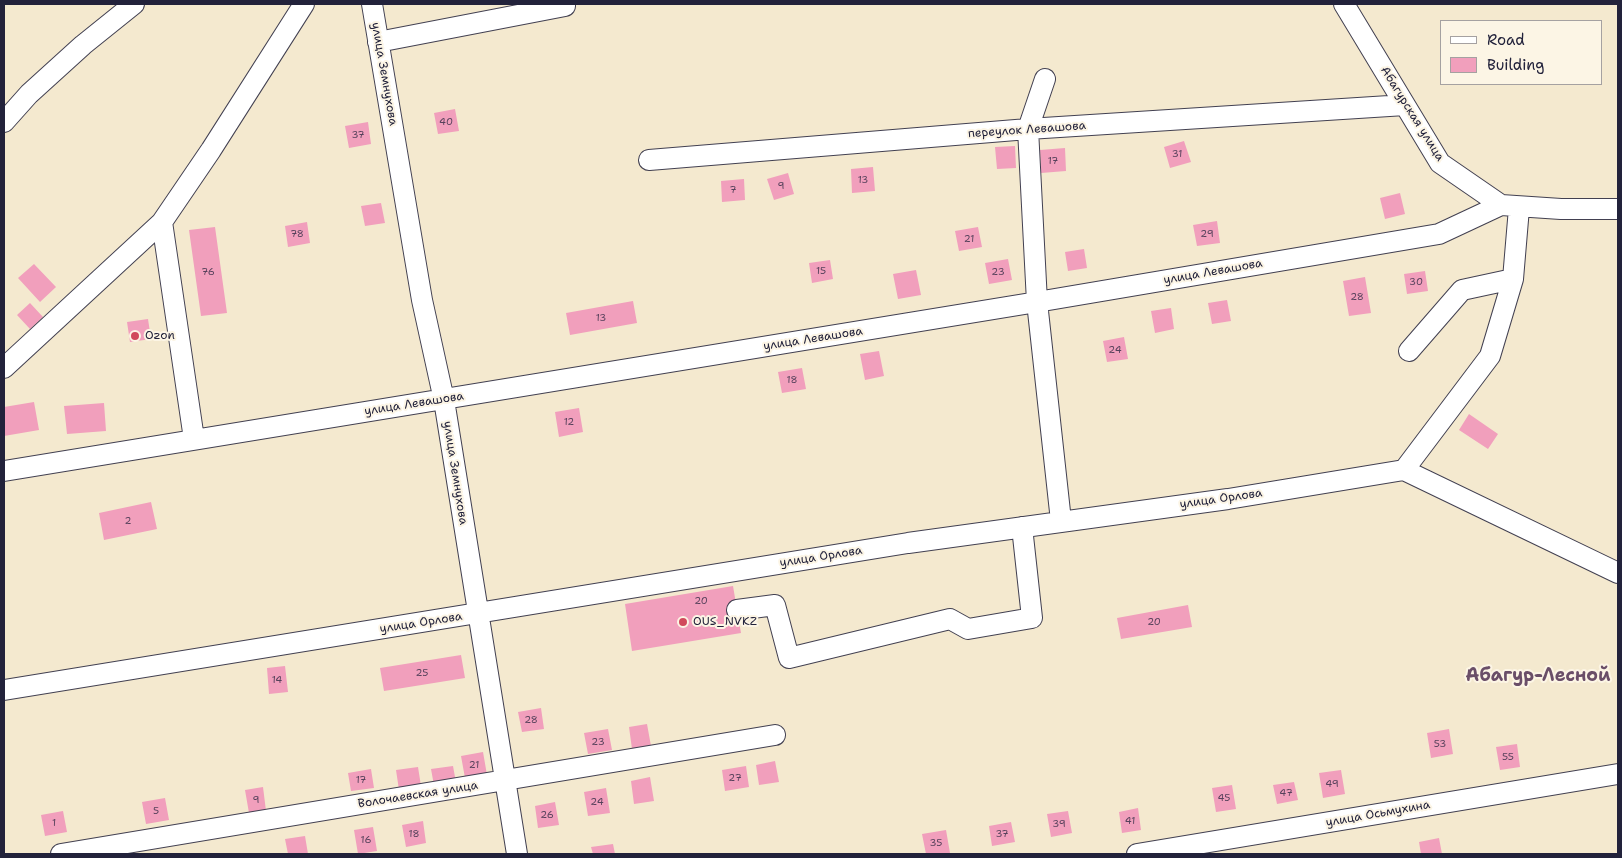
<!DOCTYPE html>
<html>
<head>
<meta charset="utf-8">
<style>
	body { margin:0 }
	#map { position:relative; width:1622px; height:858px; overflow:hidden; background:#f4e9cf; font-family:"Shantell Sans",sans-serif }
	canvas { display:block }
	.frame { position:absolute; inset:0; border:5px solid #22223b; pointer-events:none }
	.legend { position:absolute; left:1440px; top:20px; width:162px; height:65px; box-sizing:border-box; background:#fcf5e5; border:1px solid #a5a1a1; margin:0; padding:6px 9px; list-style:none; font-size:15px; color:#22223b }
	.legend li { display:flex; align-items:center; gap:10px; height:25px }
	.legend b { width:25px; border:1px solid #a5a1a1 }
</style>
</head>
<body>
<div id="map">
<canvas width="1622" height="858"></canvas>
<div class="frame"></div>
<ul class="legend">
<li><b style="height:6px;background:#fff"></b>Road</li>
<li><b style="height:14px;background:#f19fbc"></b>Building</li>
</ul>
</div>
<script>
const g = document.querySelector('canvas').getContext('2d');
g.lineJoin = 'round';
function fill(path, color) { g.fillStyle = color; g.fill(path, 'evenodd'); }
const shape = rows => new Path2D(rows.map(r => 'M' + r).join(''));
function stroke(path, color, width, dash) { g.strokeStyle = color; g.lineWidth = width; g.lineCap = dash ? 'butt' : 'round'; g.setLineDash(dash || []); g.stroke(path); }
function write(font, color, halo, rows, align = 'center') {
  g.font = font + ' "Shantell Sans",sans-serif'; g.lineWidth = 4; g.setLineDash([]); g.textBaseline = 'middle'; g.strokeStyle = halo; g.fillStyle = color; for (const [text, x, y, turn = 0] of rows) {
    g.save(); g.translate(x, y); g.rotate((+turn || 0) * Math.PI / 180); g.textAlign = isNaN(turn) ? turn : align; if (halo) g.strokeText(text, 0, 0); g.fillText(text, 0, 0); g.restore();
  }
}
fill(shape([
	[455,109,459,131,438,134,434,113],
	[368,122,371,144,349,148,345,126],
	[1184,141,1191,162,1170,168,1164,147],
	[1015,146,1016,168,997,169,995,147],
	[1065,148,1066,171,1041,173,1040,150],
	[873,167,875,191,852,193,851,169],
	[788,173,794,194,774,200,767,179],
	[744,179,745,200,722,202,721,181],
	[1400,193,1405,214,1385,219,1380,198],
	[381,203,385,223,365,226,361,206],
	[1217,221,1220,243,1197,246,1193,225],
	[307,222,310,243,288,247,285,226],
	[215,227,227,313,201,316,189,230],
	[978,227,982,247,959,251,955,231],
	[1084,249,1087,268,1068,271,1065,252],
	[1008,259,1012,280,989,284,985,263],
	[830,260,833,279,812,283,809,263],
	[34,264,56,287,40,302,18,278],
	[916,270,921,295,898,299,893,274],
	[1425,271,1428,291,1407,294,1404,274],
	[1365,277,1371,313,1349,316,1343,281],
	[1227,300,1231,321,1212,324,1208,303],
	[633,301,637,323,570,335,566,313],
	[30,303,43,317,30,329,17,315],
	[1171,308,1174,329,1155,333,1151,311],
	[148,319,151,339,130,342,127,322],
	[1124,337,1128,359,1107,362,1103,341],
	[879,351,884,376,865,380,860,354],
	[802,368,806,389,782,393,778,372],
	[34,402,39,430,4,436,4,407],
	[104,403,106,431,67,434,64,406],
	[579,408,583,432,559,437,555,412],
	[1469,414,1498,434,1488,449,1459,430],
	[151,502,157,529,104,540,99,513],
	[733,586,741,633,632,651,625,604],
	[1188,605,1192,627,1121,639,1117,618],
	[461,655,465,678,384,691,380,668],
	[285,666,288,692,269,694,267,668],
	[541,708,544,729,522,732,518,712],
	[647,724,651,746,632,749,629,727],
	[608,729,612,750,588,754,584,733],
	[1449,729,1453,754,1431,758,1427,733],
	[1517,744,1520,767,1500,770,1496,747],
	[483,752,487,775,465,778,461,756],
	[775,761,779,782,759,785,756,765],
	[453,766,457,788,435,791,431,769],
	[746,766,749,787,725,791,722,770],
	[418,767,421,786,399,790,396,770],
	[371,769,374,788,351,791,348,773],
	[1341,770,1345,794,1323,798,1319,773],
	[650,777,654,801,634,804,631,781],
	[1294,782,1298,800,1277,804,1273,785],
	[1232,785,1236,809,1216,812,1212,788],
	[263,787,266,811,249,813,245,790],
	[606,788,610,813,588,816,584,792],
	[165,798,169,820,146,824,142,802],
	[555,802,559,825,538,828,535,806],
	[1138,808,1141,830,1122,833,1119,812],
	[63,811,67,832,45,836,41,815],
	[1068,811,1072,833,1051,837,1047,814],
	[423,821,426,843,406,847,402,825],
	[1011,822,1015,842,992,846,989,826],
	[373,827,377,851,358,854,354,830],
	[946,830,950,853,926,854,922,834],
	[305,836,308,854,288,854,285,839],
	[1439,838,1442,854,1421,854,1419,842],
	[613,844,615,854,593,854,591,847]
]), '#f19fbc');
const minor = shape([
	[372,4,422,300,444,400,517,854],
	[1344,4,1440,163,1501,205],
	[378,42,565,6],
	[1045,79,1028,129,1037,302,1061,521],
	[4,122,29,94,83,45,134,4],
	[649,160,1028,129,1405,105],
	[162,222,194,439],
	[1409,351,1462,290,1513,279,1519,208],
	[4,368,162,222,211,150,304,4],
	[1404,470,1490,356,1513,279],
	[4,471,1037,302,1439,234,1501,205,1561,209,1618,209],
	[737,610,775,605,789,658,950,619,968,629,1032,618,1022,527],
	[4,690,908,543,1228,499,1404,470,1618,573],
	[61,854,775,735],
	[1137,854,1618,774]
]);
stroke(minor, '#424051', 22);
stroke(minor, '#fff', 20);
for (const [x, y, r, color] of [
	[135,336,5,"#d1495b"],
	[683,622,5,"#d1495b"]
]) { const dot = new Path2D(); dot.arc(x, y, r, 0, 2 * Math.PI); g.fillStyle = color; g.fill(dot); stroke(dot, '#fcf5e5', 2); }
write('10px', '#56415b', null, [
	["40",446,122],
	["37",358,135],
	["31",1177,154],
	["17",1053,161],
	["13",863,180],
	["9",781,186],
	["7",733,190],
	["78",297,234],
	["29",1207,234],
	["21",969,239],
	["15",821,271],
	["76",208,272],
	["23",998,272],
	["30",1416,282],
	["28",1357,297],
	["13",601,318],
	["24",1115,350],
	["18",792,380],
	["12",569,422],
	["2",128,521],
	["20",701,601],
	["20",1154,622],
	["25",422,673],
	["14",277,680],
	["28",531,720],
	["23",598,742],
	["53",1440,744],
	["55",1508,757],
	["21",474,765],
	["27",735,778],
	["17",361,780],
	["49",1332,784],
	["47",1286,793],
	["45",1224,798],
	["9",256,800],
	["24",597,802],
	["5",156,811],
	["26",547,815],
	["41",1130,821],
	["1",54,823],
	["39",1059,824],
	["18",414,834],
	["37",1002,834],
	["16",366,840],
	["35",936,843]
]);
write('12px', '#22223b', '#fcf5e5', [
	["улица Земнухова",384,74,80],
	["Абагурская улица",1412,114,58],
	["переулок Левашова",1027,130,-4],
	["улица Левашова",1213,272,-10],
	["улица Левашова",813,339,-9],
	["улица Левашова",414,404,-9],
	["улица Земнухова",455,473,81],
	["улица Орлова",1221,499,-8],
	["улица Орлова",821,557,-9],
	["улица Орлова",421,623,-9],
	["Волочаевская улица",418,795,-9],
	["улица Осьмухина",1378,814,-10]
]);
write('12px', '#22223b', '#fcf5e5', [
	["Ozon",145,336],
	["OUS_NVKZ",693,622]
], 'left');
write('bold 18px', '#6a4e68', '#fcf5e5', [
	["Абагур-Лесной",1538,676]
]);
</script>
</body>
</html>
